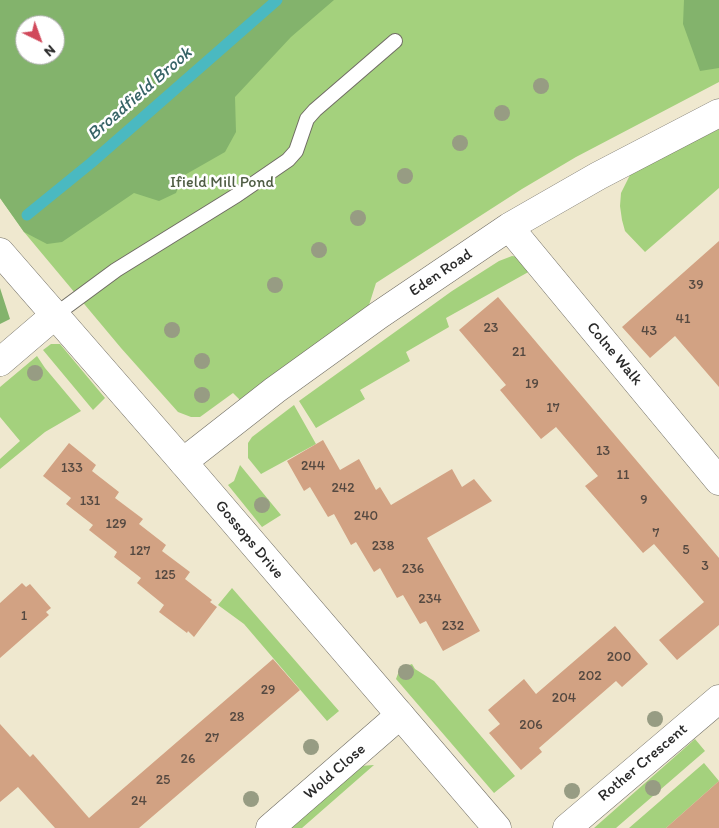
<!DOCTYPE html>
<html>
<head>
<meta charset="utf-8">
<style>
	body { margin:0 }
	#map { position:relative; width:719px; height:828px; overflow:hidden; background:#efe8cf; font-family:Itim,sans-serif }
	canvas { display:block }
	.north { position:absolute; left:15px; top:15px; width:50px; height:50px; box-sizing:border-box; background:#fff; border:1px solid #aaa; border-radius:50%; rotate:138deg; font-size:14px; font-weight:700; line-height:20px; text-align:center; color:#2b2b2b }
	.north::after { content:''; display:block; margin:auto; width:18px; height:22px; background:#d1495b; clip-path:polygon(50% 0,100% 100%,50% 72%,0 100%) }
</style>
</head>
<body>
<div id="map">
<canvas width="719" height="828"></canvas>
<div class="north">N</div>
</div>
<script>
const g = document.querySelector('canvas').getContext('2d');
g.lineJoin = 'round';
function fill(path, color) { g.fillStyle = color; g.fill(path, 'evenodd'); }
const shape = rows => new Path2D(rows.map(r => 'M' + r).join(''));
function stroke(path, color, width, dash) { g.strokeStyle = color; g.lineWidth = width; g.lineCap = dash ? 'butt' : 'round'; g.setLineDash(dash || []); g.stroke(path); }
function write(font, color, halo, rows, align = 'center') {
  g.font = font + ' Itim,sans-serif'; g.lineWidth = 5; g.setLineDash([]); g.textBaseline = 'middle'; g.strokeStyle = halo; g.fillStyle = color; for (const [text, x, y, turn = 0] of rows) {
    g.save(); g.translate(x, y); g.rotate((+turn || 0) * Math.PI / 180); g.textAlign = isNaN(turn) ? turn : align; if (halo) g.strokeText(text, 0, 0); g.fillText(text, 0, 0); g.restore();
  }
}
fill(shape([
	[0,0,719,0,719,82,576,157,522,189,376,283,369,305,241,401,233,393,200,417,191,417,178,412,121,348,24,232,0,198],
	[25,25,55,25,55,55,25,55],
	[719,129,719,188,645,252,625,231,622,220,620,206,621,193,631,173],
	[512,256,519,257,532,270,446,318,449,327,406,352,410,361,360,390,365,399,316,428,299,401,452,291,499,261],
	[51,344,60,344,105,398,93,410,43,350],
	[37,356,45,368,81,411,45,432,0,469,0,459,20,441,0,417,0,387],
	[294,405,316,444,261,474,248,458,248,443,252,437],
	[240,465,281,515,262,527,228,485,234,481],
	[232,588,339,711,327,721,244,624,218,605],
	[412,664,415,669,434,681,515,776,494,793,396,679,399,671,404,667],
	[695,739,705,751,616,828,594,828],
	[704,763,719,781,666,828,629,828],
	[374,765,302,828,285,828,360,766]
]), '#a4d17d');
fill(shape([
	[0,0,334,0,291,37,235,97,236,132,225,152,183,176,176,193,159,201,134,193,62,242,47,244,24,232,0,198],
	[25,25,55,25,55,55,25,55],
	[684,0,719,0,719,68,700,71,683,24],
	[0,288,10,319,0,324]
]), '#83b36c');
stroke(shape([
	[27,215,91,163,277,0]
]), '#4ab9c1', 11);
fill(shape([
	[719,241,719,387,675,336,650,358,622,327],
	[498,297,719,558,719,625,677,660,659,640,704,602,654,544,643,553,585,486,598,476,556,427,541,439,500,390,506,385,459,330],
	[323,440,340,470,359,459,376,490,380,487,391,505,452,469,462,487,474,479,492,501,427,538,480,631,443,651,426,621,420,624,403,595,397,598,380,568,374,572,356,542,351,545,334,514,328,517,310,487,304,491,287,461],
	[69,443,96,465,92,471,119,492,115,498,143,519,139,524,166,545,162,551,190,572,185,579,212,600,210,602,217,607,194,637,188,631,187,633,159,612,164,605,137,583,141,578,114,557,117,552,89,530,93,525,66,504,71,498,43,476],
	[22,583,26,587,30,584,51,608,46,612,49,615,0,658,0,603],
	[615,626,648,664,622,687,616,681,539,748,542,752,521,770,489,733,500,724,488,710,524,679,536,694],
	[273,659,300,690,139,828,55,828,18,787,0,802,0,724,30,757,33,754,89,818],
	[719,781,719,828,666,828]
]), '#d2a283');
const lane = shape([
	[55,315,116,270,237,195,288,160,296,151,307,119,315,110,395,41]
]);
const street = shape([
	[509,227,719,481],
	[0,362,55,315],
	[183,462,275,390,379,315,509,227,598,176,719,113],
	[270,828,400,715],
	[567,828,719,699]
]);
const secondary = shape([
	[0,252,183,462,497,828]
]);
stroke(lane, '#706d64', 16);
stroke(street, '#706d64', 29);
stroke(secondary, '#706d64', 29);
stroke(lane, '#fff', 14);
stroke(street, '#fff', 28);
stroke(secondary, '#fff', 28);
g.fillStyle = '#979c83';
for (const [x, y] of [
	[541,86],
	[502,113],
	[460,143],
	[405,176],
	[358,218],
	[319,250],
	[275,285],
	[172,330],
	[202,361],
	[35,373],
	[202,395],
	[262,505],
	[406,672],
	[655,719],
	[311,747],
	[653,788],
	[572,791],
	[251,799]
]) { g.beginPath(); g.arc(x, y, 8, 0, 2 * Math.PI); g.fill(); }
write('14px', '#554941', null, [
	["39",696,285],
	["41",683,319],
	["23",491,328],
	["43",649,331],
	["21",519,352],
	["19",532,384],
	["17",553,408],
	["13",603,451],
	["244",313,466],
	["133",72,468],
	["11",623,475],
	["242",343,488],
	["9",644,500],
	["131",90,501],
	["240",366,516],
	["129",116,524],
	["7",656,533],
	["238",383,546],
	["5",686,550],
	["127",140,551],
	["3",705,566],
	["236",413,569],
	["125",165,575],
	["234",430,599],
	["1",24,616],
	["232",453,626],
	["200",619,657],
	["202",590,676],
	["29",268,690],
	["204",564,698],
	["28",237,717],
	["206",531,725],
	["27",212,738],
	["26",188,759],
	["25",163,780],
	["24",139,801]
]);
write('16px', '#4f5d44', '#fff', [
	["Ifield Mill Pond",222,183]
]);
write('16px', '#2b2b2b', '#fff', [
	["Eden Road",441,273,-34],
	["Colne Walk",614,354,50],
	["Gossops Drive",249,540,50],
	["Rother Crescent",643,763,-40],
	["Wold Close",335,772,-41]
]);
write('italic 18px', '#376467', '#fff', [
	["Broadfield Brook",140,94,-41]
]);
</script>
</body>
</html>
